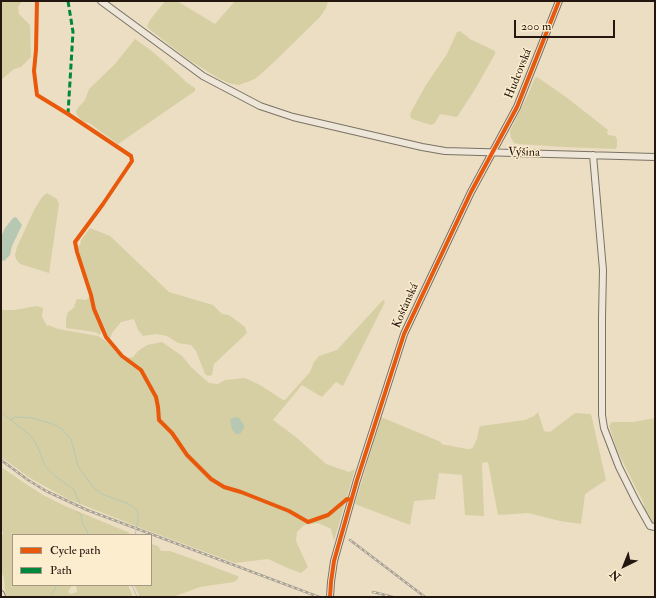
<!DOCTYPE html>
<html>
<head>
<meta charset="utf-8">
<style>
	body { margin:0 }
	#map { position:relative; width:656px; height:598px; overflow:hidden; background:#ebdec3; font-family:"IM FELL Double Pica",serif }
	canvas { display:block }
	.frame { position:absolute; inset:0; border:2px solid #241710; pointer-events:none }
	.legend { position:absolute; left:12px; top:534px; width:140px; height:52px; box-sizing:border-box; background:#fcedce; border:1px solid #a69782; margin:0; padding:5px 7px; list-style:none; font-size:12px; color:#241710 }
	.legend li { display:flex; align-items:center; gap:8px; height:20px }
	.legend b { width:20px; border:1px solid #a69782 }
	.north { position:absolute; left:604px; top:546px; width:40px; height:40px; -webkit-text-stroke:3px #fcedce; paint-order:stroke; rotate:223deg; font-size:11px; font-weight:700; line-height:16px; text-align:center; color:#241710 }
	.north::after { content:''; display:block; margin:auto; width:14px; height:18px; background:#241710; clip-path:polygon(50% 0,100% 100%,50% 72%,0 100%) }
	.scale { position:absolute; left:514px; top:20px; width:101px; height:18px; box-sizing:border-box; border:2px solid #241710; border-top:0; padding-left:5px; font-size:12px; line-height:14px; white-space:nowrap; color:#241710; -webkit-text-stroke:3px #fcedce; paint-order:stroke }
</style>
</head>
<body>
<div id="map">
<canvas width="656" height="598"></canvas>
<div class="frame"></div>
<ul class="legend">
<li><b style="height:5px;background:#e8590c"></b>Cycle path</li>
<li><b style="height:5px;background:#00873e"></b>Path</li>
</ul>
<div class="north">N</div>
<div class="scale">200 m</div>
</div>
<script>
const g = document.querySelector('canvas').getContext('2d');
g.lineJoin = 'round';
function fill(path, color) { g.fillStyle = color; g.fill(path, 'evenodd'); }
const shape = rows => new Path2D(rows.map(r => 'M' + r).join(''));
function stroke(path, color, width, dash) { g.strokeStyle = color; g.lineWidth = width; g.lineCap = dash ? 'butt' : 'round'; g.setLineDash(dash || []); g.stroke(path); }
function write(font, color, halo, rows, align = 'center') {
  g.font = font + ' "IM FELL Double Pica",serif'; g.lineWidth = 3; g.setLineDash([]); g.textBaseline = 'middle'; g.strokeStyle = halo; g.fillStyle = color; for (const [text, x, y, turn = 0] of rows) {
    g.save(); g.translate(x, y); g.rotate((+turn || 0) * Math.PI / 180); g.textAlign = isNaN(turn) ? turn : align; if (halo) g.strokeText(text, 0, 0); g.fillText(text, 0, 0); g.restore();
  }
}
fill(shape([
	[1,1,22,1,18,7,19,14,30,25,31,57,21,67,14,69,1,80],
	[165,1,177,1,215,24,235,1,327,1,328,2,326,8,320,17,272,64,255,79,239,85,228,83,218,78,189,60,149,29,147,26,150,20],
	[460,31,470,39,495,51,495,54,474,91,457,117,440,114,435,123,431,125,412,119,410,116,411,112,426,85,447,54,457,32],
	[135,39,153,52,179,75,186,82,195,88,195,91,118,144,89,123,82,121,77,115,76,112,77,109,85,100,89,89,115,64],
	[537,77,566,97,608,130,607,132,608,135,615,136,617,139,617,145,616,149,564,147,518,144,514,143,511,138,510,131,525,101,535,78],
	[47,193,57,199,59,204,49,273,20,264,16,259,15,255,17,247,34,210,42,197],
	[90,228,110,236,169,292,213,305,222,314,229,315,245,327,247,333,214,364,212,375,208,376,205,374,196,351,191,345,178,343,167,336,157,334,143,336,138,330,134,319,121,322,112,333,110,339,101,332,100,335,95,332,66,328,66,318,68,312,75,307,74,306,77,299,86,300,92,294,78,252,77,246,80,245,81,240],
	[383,300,385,302,343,386,336,382,322,397,302,385,273,420,297,438,326,464,349,472,355,469,334,541,331,529,318,523,304,525,297,532,296,541,308,567,301,573,290,569,268,559,235,563,141,528,68,499,30,478,1,457,1,310,14,310,37,306,43,308,42,317,47,326,48,325,58,329,98,336,107,342,116,352,127,358,133,357,138,351,147,345,162,342,182,356,192,368,209,383,218,384,225,380,245,378,260,385,283,400,285,400,310,372,314,362,319,356,337,350],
	[538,412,544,431,550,432,575,413,591,414,606,480,585,494,581,524,560,521,528,513,498,515,488,462,482,463,484,516,465,515,462,475,439,473,435,499,414,501,410,525,355,504,381,417,441,442,441,444,467,449,471,449,473,447,477,439,479,428,481,426,525,420,534,416],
	[655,418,655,524,648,520,644,510,644,504,617,450,609,426,612,422,633,422],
	[1,467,26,484,43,495,65,506,130,533,128,533,132,535,13,535,13,585,72,585,68,592,71,594,77,592,76,585,128,585,133,597,7,597,5,592,4,578,1,571,1,533,3,535,3,532,1,530],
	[151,544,158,546,161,551,170,551,195,560,235,575,238,576,238,579,234,582,200,587,173,597,140,597,134,585,151,585]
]), '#d6cfa3');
fill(shape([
	[16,217,22,225,12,246,10,255,4,261,1,260,1,237,5,228,13,218],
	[236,417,239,418,244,425,244,428,240,434,236,434,232,430,230,419]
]), '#b6c8b2');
stroke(shape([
	[1,412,32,437,39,450,45,466,55,476,74,490,80,504],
	[10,420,15,417,33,418,52,424,62,429,71,439,78,466,93,487,102,494,129,504,138,511,138,521,135,535],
	[77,512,81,515,82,522,89,535],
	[132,585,137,597],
	[50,597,57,585]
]), '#b6c8b2', 1);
const secondary = shape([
	[101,1,203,76,260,106,293,117,422,147,445,151,655,157],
	[593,155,603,270,602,317,602,415,604,428,619,467,636,501,650,526,655,527],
	[1,594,2,597],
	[330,597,331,582,334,561,357,480,404,334,471,192,517,107,559,1]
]);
stroke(secondary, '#7a7264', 8);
stroke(secondary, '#ede6d9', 6);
const rail = shape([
	[1,460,28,480,46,491,87,510,319,597],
	[350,540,425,597],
	[373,592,393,597]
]);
stroke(rail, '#a6a096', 2.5);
stroke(rail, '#fcedce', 1, [3]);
stroke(shape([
	[68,1,73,32,68,114]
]), '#00873e', 3, [6, 3]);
stroke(shape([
	[37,1,36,50,34,71,37,95,68,114,131,156,132,161,103,204,75,242,77,252,91,295,94,309,106,337,122,356,141,370,156,397,158,407,159,420,172,433,187,455,211,479,224,487,241,492,289,511,308,522,328,515,347,499,351,500],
	[330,597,331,582,334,561,357,480,404,334,471,192,517,107,559,1]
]), '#e8590c', 4);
write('12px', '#241710', '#fcedce', [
	["Hudcovská",519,74,-68],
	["Výšina",524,153,1],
	["Košťanská",406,306,-66]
]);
</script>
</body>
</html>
